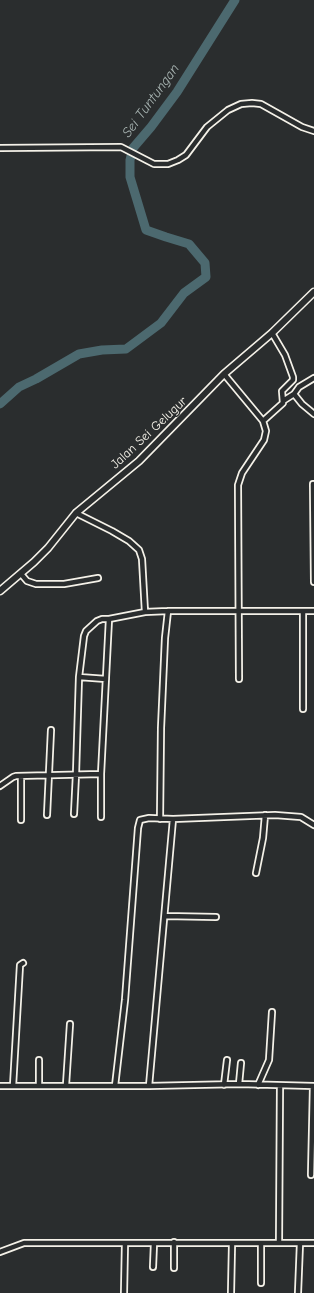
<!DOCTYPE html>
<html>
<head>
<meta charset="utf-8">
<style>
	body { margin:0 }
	canvas { display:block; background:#2a2d2e }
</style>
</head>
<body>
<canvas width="314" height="1293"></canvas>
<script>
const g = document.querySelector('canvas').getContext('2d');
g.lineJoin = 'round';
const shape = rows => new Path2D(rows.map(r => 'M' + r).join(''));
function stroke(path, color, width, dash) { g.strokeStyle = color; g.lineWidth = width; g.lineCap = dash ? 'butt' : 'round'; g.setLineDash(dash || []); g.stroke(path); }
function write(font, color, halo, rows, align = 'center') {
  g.font = font + ' "Comic Neue",sans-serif'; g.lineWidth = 3; g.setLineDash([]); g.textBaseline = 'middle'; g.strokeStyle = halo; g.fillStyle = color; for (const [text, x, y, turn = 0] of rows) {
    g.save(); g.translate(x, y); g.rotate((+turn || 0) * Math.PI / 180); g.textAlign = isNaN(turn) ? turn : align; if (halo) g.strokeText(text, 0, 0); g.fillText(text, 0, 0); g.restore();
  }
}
stroke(shape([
	[0,404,19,387,36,379,79,354,102,350,126,349,161,323,184,293,206,277,205,263,189,244,166,237,146,230,130,177,130,160,133,148,151,127,177,92,235,0]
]), '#4c696f', 9);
const minor = shape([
	[0,148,121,147,154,164,168,164,178,160,186,155,207,127,228,110,241,104,252,103,261,104,302,127,314,131],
	[224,374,263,421,266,431,264,440,242,473,238,485,239,679],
	[294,394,302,404,314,414],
	[283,401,294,394,299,387,314,378],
	[263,421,283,403,282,391,293,380,293,377,285,355,272,333],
	[313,484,314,582],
	[76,513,112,531,129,541,139,550,142,559,145,612],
	[21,574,27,581,36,584,64,584,98,578],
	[303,611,303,709],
	[79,677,84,636,86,631,97,621,102,619,109,619],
	[21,776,21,820],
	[0,786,13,777,16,776,101,774],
	[74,814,76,774,79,677,106,679],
	[47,815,51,730],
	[101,817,101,774,109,619,145,612,168,611,314,611],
	[160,819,161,728,165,638,168,611],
	[256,873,263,838,265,815],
	[165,916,216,917],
	[239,1084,241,1063],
	[39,1085,39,1060],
	[66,1085,70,1024],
	[224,1085,227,1060],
	[258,1085,269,1060,272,1012],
	[0,1086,149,1086,239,1084,314,1086],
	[13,1086,20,965,23,963],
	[115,1086,125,1000,138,828,140,820,149,818,173,819,275,815,301,817,314,825],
	[149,1086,173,819],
	[311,1175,313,1086],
	[279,1243,280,1086],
	[0,1252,24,1243,314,1243],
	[153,1267,154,1243],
	[174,1268,174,1242],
	[261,1283,261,1243],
	[124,1293,125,1243],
	[231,1293,232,1244],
	[298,1293,300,1243]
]);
const secondary = shape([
	[0,591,34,562,48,548,76,513,139,461,224,374,272,333,314,292]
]);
stroke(minor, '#f4f1e8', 8);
stroke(secondary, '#f4f1e8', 9);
stroke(minor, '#2a2d2e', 4.5);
stroke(secondary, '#2a2d2e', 6);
write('13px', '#f4f1e8', '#2a2d2e', [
	["Jalan Sei Gelugur",149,433,-43]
]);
write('italic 14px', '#a8b4b2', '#2a2d2e', [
	["Sei Tuntungan",151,101,-54]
]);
</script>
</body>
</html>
